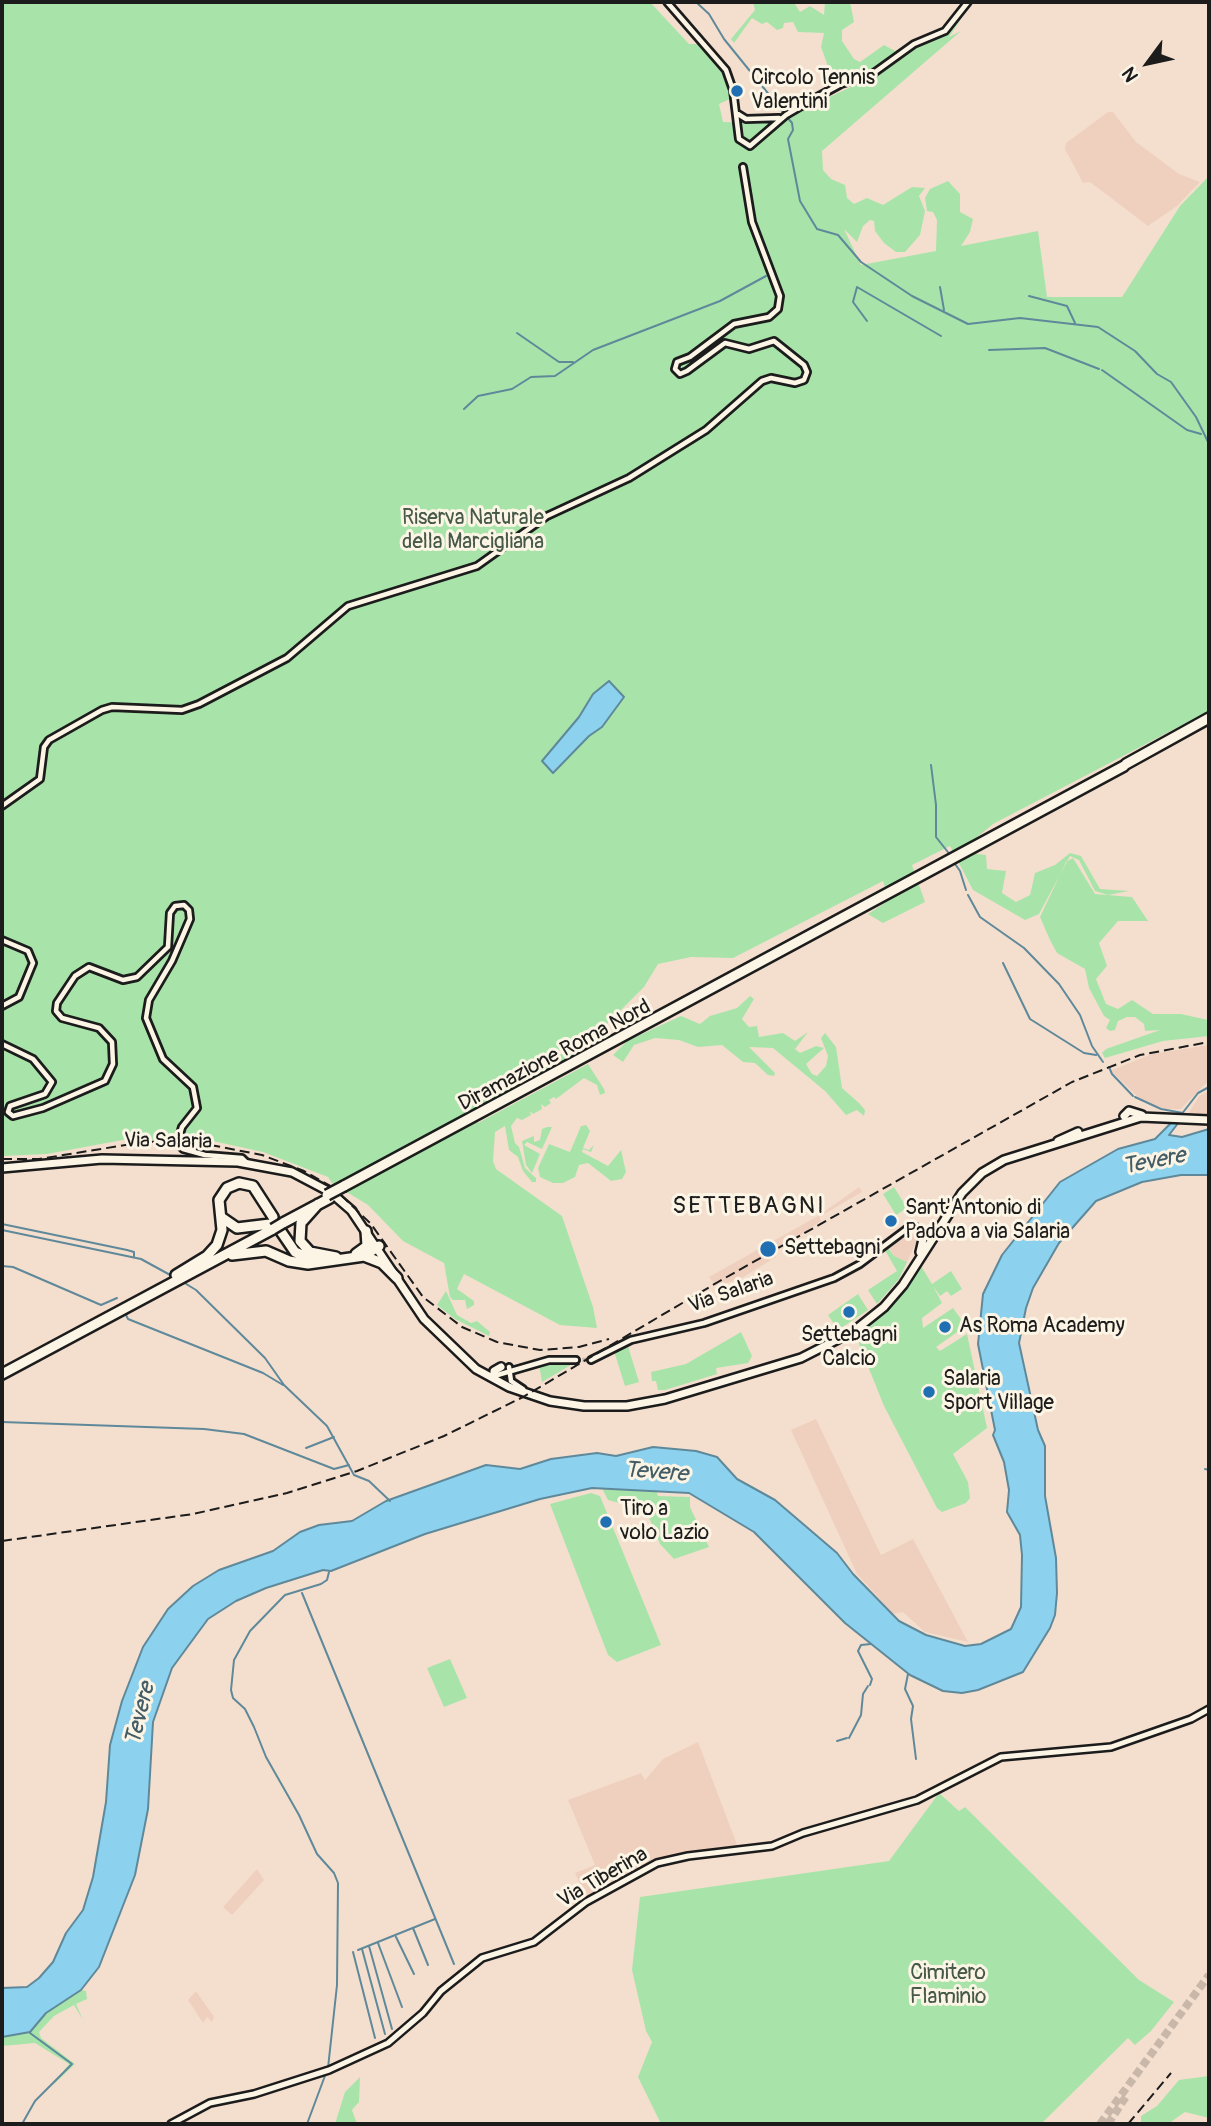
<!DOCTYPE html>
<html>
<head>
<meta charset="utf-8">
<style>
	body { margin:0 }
	#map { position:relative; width:1211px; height:2126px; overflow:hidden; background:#f4dfce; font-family:Pangolin,sans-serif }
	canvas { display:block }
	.frame { position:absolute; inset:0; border:4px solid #1c1c1c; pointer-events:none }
	.north { position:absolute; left:1113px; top:28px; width:70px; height:70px; -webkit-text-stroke:5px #fcf5e5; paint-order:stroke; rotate:237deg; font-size:19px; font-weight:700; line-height:28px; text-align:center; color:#1c1c1c }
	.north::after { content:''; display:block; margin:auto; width:24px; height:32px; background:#1c1c1c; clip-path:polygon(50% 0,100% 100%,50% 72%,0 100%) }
</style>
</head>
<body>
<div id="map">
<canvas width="1211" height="2126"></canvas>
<div class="frame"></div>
<div class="north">N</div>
</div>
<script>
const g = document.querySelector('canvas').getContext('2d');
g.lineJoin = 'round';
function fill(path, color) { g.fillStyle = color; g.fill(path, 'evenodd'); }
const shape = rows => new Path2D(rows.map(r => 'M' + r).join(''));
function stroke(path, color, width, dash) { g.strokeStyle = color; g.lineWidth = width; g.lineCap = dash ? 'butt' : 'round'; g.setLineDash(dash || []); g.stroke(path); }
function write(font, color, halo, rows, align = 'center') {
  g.font = font + ' Pangolin,sans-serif'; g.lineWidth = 6; g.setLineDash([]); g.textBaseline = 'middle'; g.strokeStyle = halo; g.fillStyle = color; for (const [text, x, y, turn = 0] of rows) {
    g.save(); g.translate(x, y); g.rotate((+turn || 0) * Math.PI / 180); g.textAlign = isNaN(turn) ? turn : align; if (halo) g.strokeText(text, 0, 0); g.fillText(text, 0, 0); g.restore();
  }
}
fill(shape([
	[1108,112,1113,112,1136,142,1179,174,1200,182,1177,206,1148,226,1090,182,1083,183,1065,149,1066,143],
	[1209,1045,1209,1080,1181,1109,1164,1109,1140,1099,1113,1073,1112,1070,1152,1054],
	[1209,1091,1209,1114,1188,1114,1199,1096],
	[859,1187,862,1192,819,1217,821,1221,774,1253,776,1257,740,1279,717,1286,713,1282,709,1277,818,1216],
	[908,1233,914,1234,917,1240,907,1262,894,1256,888,1246],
	[816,1419,881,1555,913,1539,968,1642,925,1632,903,1612,893,1614,857,1574,791,1430],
	[698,1742,738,1847,654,1862,587,1899,575,1873,595,1865,568,1800,641,1773,645,1780,663,1759],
	[257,1869,264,1880,232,1915,223,1907],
	[196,1991,214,2017,212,2022,207,2017,203,2023,188,2000]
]), '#efd0be');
fill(shape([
	[2,2,650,2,689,44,701,44,719,64,732,98,719,104,723,122,773,123,866,80,914,45,945,32,960,15,961,19,949,37,961,31,822,151,823,170,831,179,845,185,847,198,854,204,867,198,883,205,912,187,925,188,919,196,925,211,920,235,905,252,896,252,884,243,875,231,874,221,870,220,863,226,857,242,844,229,861,265,936,251,937,220,933,212,927,211,925,198,930,189,948,181,960,194,960,212,973,219,970,232,961,246,1038,231,1047,297,1122,297,1180,206,1209,176,1209,711,993,824,971,842,977,854,986,855,987,869,1006,871,1002,893,1016,902,1030,895,1035,873,1055,865,1070,853,1081,856,1100,889,1129,891,1108,895,1095,891,1079,860,1070,856,1039,914,1025,920,973,890,950,846,912,865,925,902,883,923,868,914,906,889,902,881,885,887,883,881,733,958,691,957,658,964,644,987,597,1034,566,1047,542,1062,577,1048,580,1052,474,1112,478,1123,588,1064,604,1089,605,1093,600,1095,597,1085,584,1078,556,1099,554,1097,549,1100,551,1103,545,1107,541,1104,542,1109,533,1114,530,1111,531,1115,522,1120,517,1118,511,1126,515,1143,519,1147,525,1168,536,1178,536,1182,532,1182,523,1171,518,1157,509,1150,505,1126,495,1132,493,1161,496,1169,562,1216,593,1307,597,1328,560,1325,464,1274,457,1289,474,1301,474,1305,467,1309,465,1300,453,1300,450,1297,444,1263,403,1241,368,1205,332,1183,328,1177,263,1152,199,1138,140,1140,139,1137,47,1154,2,1156],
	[753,2,797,2,795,4,800,12,810,6,824,15,825,2,850,2,854,22,842,30,842,41,854,59,860,62,884,45,895,51,939,28,938,32,918,41,869,74,834,83,821,47,824,33,798,32,793,22,784,23,783,28,777,30,767,22,762,24,752,18,734,43,731,39,755,10],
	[1073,858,1095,894,1132,897,1148,921,1118,921,1099,943,1107,966,1096,979,1106,1004,1118,1009,1132,1000,1153,1014,1181,1014,1208,1020,1209,1017,1209,1036,1163,1041,1105,1058,1102,1053,1106,1049,1160,1030,1145,1031,1144,1024,1135,1017,1127,1017,1118,1021,1115,1030,1110,1031,1106,1028,1110,1020,1104,1016,1089,988,1085,969,1057,953,1050,940,1040,917,1066,862],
	[750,996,754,999,742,1019,749,1027,757,1026,759,1037,783,1033,795,1041,808,1032,795,1049,800,1053,816,1046,824,1048,806,1064,812,1074,817,1076,826,1066,828,1056,821,1038,825,1033,836,1047,842,1088,859,1103,865,1110,864,1116,857,1110,846,1115,825,1091,773,1048,749,1047,775,1073,774,1076,768,1075,755,1063,743,1062,722,1045,698,1047,679,1040,655,1038,634,1045,623,1062,613,1055,627,1041,681,1016,700,1024,710,1016,737,1008],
	[586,1125,590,1131,583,1148,589,1150,594,1145,591,1152,583,1149,582,1152,608,1166,621,1150,626,1172,622,1179,611,1181,588,1163,579,1165,575,1177,563,1183,553,1183,540,1177,538,1168,549,1144,570,1152,581,1126],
	[547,1127,552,1127,542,1149,527,1142,524,1145,540,1154,532,1173,526,1165,522,1141,534,1136,534,1142,540,1140,542,1129],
	[894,1187,907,1208,896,1215,883,1194],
	[886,1245,894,1256,907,1262,899,1279,877,1304,868,1290,897,1271,883,1247],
	[921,1266,932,1284,951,1271,962,1289,951,1296,947,1291,940,1296,933,1286,942,1303,922,1318,923,1328,953,1308,966,1326,936,1347,940,1351,967,1334,987,1428,953,1454,968,1482,970,1498,966,1503,942,1512,937,1508,884,1406,859,1344,860,1336,896,1301],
	[446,1291,457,1315,471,1323,477,1321,490,1332,489,1336,455,1319,437,1305],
	[858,1294,868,1310,838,1330,828,1315],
	[741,1332,752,1356,748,1363,716,1368,717,1374,665,1390,658,1390,656,1381,652,1381,651,1372,686,1364],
	[627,1343,639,1382,625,1386,614,1351],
	[554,1361,561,1364,576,1362,542,1382,539,1364],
	[602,1488,656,1490,658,1496,690,1497,690,1507,709,1547,674,1559,660,1544,646,1510,608,1500],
	[591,1493,600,1496,661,1645,617,1662,608,1655,550,1504],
	[450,1659,467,1698,444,1707,427,1668],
	[939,1793,959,1811,965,1807,1139,1980,1174,2002,1151,2031,1135,2045,1128,2038,1041,2124,661,2124,638,2077,652,2042,646,2031,632,1970,640,1897,889,1861],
	[81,1990,86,1991,87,1999,76,2004,83,2020,74,2005,54,2016,39,2032,41,2038,75,2064,52,2086,69,2064,35,2043,2,2046,2,2037,30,2032,46,2013],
	[1209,2076,1209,2118,1185,2112,1168,2124,1141,2124,1141,2116,1157,2106,1179,2080],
	[360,2077,359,2102,352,2110,357,2124,335,2124,345,2092]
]), '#a8e4aa');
const water = shape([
	[609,681,624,697,602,727,589,736,553,773,542,761,579,717,593,694,609,681],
	[1172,1122,1179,1122,1169,1135,1182,1137,1209,1129,1209,1175,1181,1175,1142,1182,1096,1201,1059,1243,1033,1288,1026,1308,1019,1343,1038,1430,1045,1446,1045,1496,1056,1558,1057,1593,1055,1615,1050,1628,1023,1672,978,1690,962,1693,943,1691,910,1675,845,1623,754,1532,689,1493,592,1488,540,1499,425,1534,331,1571,323,1570,266,1588,236,1601,208,1619,172,1668,153,1722,148,1809,135,1875,99,1967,81,1990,46,2013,30,2032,2,2037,2,1988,27,1987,39,1978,53,1962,66,1933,83,1910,93,1877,106,1802,110,1745,122,1701,143,1647,168,1609,193,1586,219,1570,273,1551,300,1532,319,1525,352,1521,386,1501,486,1465,520,1469,551,1459,597,1453,616,1456,653,1447,696,1451,717,1457,737,1479,775,1500,837,1553,853,1574,899,1621,926,1635,965,1646,981,1644,1011,1629,1021,1607,1022,1555,1020,1535,1007,1512,1009,1490,1004,1462,993,1435,995,1430,978,1344,983,1294,1002,1255,1060,1182,1118,1149,1155,1139,1172,1122]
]);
fill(water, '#8cd2ee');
stroke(water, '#5f899a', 2);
stroke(shape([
	[696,2,709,14,724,39,792,123,793,130,788,139,800,201,817,229,838,235,861,262,912,296,968,324,1020,318,1098,327,1135,351,1157,374,1171,382,1196,417,1209,444],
	[940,287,944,310],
	[1029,296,1067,306,1075,323],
	[867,321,853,302,857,287,941,336],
	[517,333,559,362,573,362],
	[989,350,1045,348,1099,369],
	[1102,370,1187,430,1201,434],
	[464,409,478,396,512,389,531,377,555,376,593,350,720,301,766,276],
	[931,765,936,805,936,837,951,856],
	[953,861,960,871,966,890],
	[968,895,980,917,1024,948,1059,984,1080,1015,1092,1046,1103,1062],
	[1003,963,1030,1019,1084,1053,1096,1055],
	[1109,1067,1112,1074,1133,1096],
	[1135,1097,1161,1109,1183,1113],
	[1181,1115,1198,1093,1209,1087],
	[2,1224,127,1250,134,1252,134,1256],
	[2,1230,141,1259,172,1276],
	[2,1266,13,1267,101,1305,117,1298],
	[183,1282,196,1290,265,1358,284,1385,327,1426,354,1475,369,1481,390,1501],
	[126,1315,128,1319,263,1373,283,1385],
	[2,1422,204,1429,244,1434,334,1469,349,1465],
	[306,1448,334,1437],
	[1205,1469,1209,1470],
	[302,1593,454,1964],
	[908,1674,905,1689,913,1706,911,1719,916,1759],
	[870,1685,872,1679,858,1651,861,1645,871,1644],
	[849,1738,861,1715,863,1694,868,1686],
	[837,1741,847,1738],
	[413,1928,428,1965],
	[396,1937,414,1974],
	[378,1943,402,2007],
	[369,1946,392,2029],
	[362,1949,385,2034],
	[358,1950,435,1919],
	[353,1952,375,2038],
	[328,2068,337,1985,338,1883,334,1873,317,1854,299,1815,266,1757,254,1727,245,1709,233,1698,231,1690,234,1660,250,1631,285,1595,321,1584,327,1580,329,1572],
	[22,2124,35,2101,72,2064,30,2033],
	[307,2124,326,2073]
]), '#5f899a', 2);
stroke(shape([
	[576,1360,591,1360]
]), '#c9b8aa', 4.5, [4.5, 2]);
stroke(shape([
	[1100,2124,1209,1975],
	[1108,2124,1127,2095]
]), '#c9b8aa', 8, [8, 4]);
const tertiary = shape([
	[667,2,726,70,733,90,739,139,750,146,786,115,810,101,841,84,871,75,914,44,945,31,968,2],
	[738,114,746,119,779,118],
	[2,806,40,779,44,747,49,740,102,710,112,707,182,710,199,704,287,658,348,606,477,566,547,516,629,478,706,430,762,381,771,378,795,383,804,380,807,372,804,365,774,341,749,349,725,343,687,371,680,374,675,369,677,362,690,357,734,324,769,317,778,309,780,296,752,222,743,167],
	[2,940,28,951,33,963,19,997,2,1006],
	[2,1044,33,1059,52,1082,45,1094,10,1106,8,1112,13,1116,43,1108,105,1081,113,1064,112,1042,99,1028,62,1018,56,1011,57,1003,75,976,89,967,123,980,137,977,168,947,170,913,175,906,184,905,189,910,190,919,172,961,149,1000,146,1018,163,1059,193,1087,197,1108,182,1127,179,1137],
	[179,1144,183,1149,205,1155,242,1158,248,1164],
	[591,1360,631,1340,704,1323,834,1278,860,1264,912,1225,927,1233],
	[509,1367,511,1381,523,1389],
	[494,1376,549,1360,576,1360]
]);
const secondary = shape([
	[171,2124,210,2103,254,2094,329,2070,388,2043,423,2013,441,1991,482,1958,534,1942,586,1902,657,1863,688,1856,772,1846,803,1833,917,1800,1001,1757,1111,1747,1191,1719,1209,1709]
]);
const primary = shape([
	[1124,1116,1129,1111,1142,1115],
	[1058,1141,1078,1132],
	[2,1168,102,1159,238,1162,292,1172,328,1191],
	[337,1198,352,1211],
	[351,1210,424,1319,476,1369,509,1387,550,1401,584,1406,627,1406,665,1399,801,1358,854,1331,884,1307,903,1285,962,1193,982,1173,1004,1160,1141,1117,1209,1120],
	[920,1252,924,1235,929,1233,934,1237],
	[494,1376,494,1371,501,1367]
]);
const motorway = shape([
	[1126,764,1209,718],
	[344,1186,1124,766],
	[318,1204,301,1223,300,1241,310,1252,336,1257],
	[221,1217,237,1228,270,1224],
	[283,1223,330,1198],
	[280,1230,295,1252,316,1261],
	[356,1254,367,1246,366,1231],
	[232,1255,266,1251,289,1261,308,1264,364,1256,382,1263,397,1278],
	[364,1256,379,1246],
	[176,1275,207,1256,217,1245,222,1230,219,1200,227,1188,239,1183,253,1186,273,1217],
	[2,1374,273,1229]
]);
stroke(tertiary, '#1c1c1c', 10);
stroke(secondary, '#1c1c1c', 10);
stroke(primary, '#1c1c1c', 12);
stroke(motorway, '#1c1c1c', 14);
stroke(tertiary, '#fcf5e5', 4.5);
stroke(secondary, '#fcf5e5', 5);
stroke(primary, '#fcf5e5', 7);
stroke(motorway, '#fcf5e5', 9);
stroke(shape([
	[2,1159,39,1159,144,1142,190,1141,262,1155,304,1171,334,1188],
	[341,1195,371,1224,423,1297,462,1327,497,1342,540,1350,579,1347,609,1339],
	[2,1541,193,1514,287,1493,357,1471,444,1436,523,1397,718,1282,1072,1082,1140,1055,1209,1042],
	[1128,2124,1171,2073]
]), '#1c1c1c', 2, [10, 5]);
const tertiaryBridge = shape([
	[179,1144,179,1137]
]);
const motorwayBridge = shape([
	[327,1195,344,1186],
	[273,1229,283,1223]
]);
stroke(tertiaryBridge, '#1c1c1c', 10, []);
stroke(motorwayBridge, '#1c1c1c', 14, []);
stroke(tertiaryBridge, '#fcf5e5', 4.5);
stroke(motorwayBridge, '#fcf5e5', 9);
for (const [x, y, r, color] of [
	[737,91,7,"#1f6fb2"],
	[891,1221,7,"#1f6fb2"],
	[768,1249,9,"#1f6fb2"],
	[849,1312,7,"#1f6fb2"],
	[945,1327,7,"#1f6fb2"],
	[929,1392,7,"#1f6fb2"],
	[606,1522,7,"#1f6fb2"]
]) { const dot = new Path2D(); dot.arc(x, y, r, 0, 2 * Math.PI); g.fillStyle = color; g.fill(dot); stroke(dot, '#fcf5e5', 2.5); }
write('21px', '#1c1c1c', '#fcf5e5', [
	["Circolo Tennis",751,79],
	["Valentini",751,103],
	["Sant'Antonio di",905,1209],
	["Padova a via Salaria",905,1233],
	["Settebagni",784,1249],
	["As Roma Academy",959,1327],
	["Settebagni",849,1336,"center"],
	["Calcio",849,1360,"center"],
	["Salaria",943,1380],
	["Sport Village",943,1404],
	["Tiro a",620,1510],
	["volo Lazio",620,1534]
], 'left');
write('21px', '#465847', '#fcf5e5', [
	["Riserva Naturale",473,519],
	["della Marcigliana",473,543],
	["Cimitero",948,1974],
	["Flaminio",948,1998]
]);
write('21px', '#1c1c1c', '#fcf5e5', [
	["Diramazione Roma Nord",555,1056,-28],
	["Via Salaria",168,1142,1],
	["Via Salaria",731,1293,-19],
	["Via Tiberina",603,1878,-30]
]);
write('italic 23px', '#435c66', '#fcf5e5', [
	["Tevere",1154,1162,-11],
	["Tevere",656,1473,4],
	["Tevere",141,1714,-76]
]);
g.letterSpacing = '2px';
write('24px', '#1c1c1c', '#fcf5e5', [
	["SETTEBAGNI",749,1207]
]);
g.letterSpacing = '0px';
</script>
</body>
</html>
